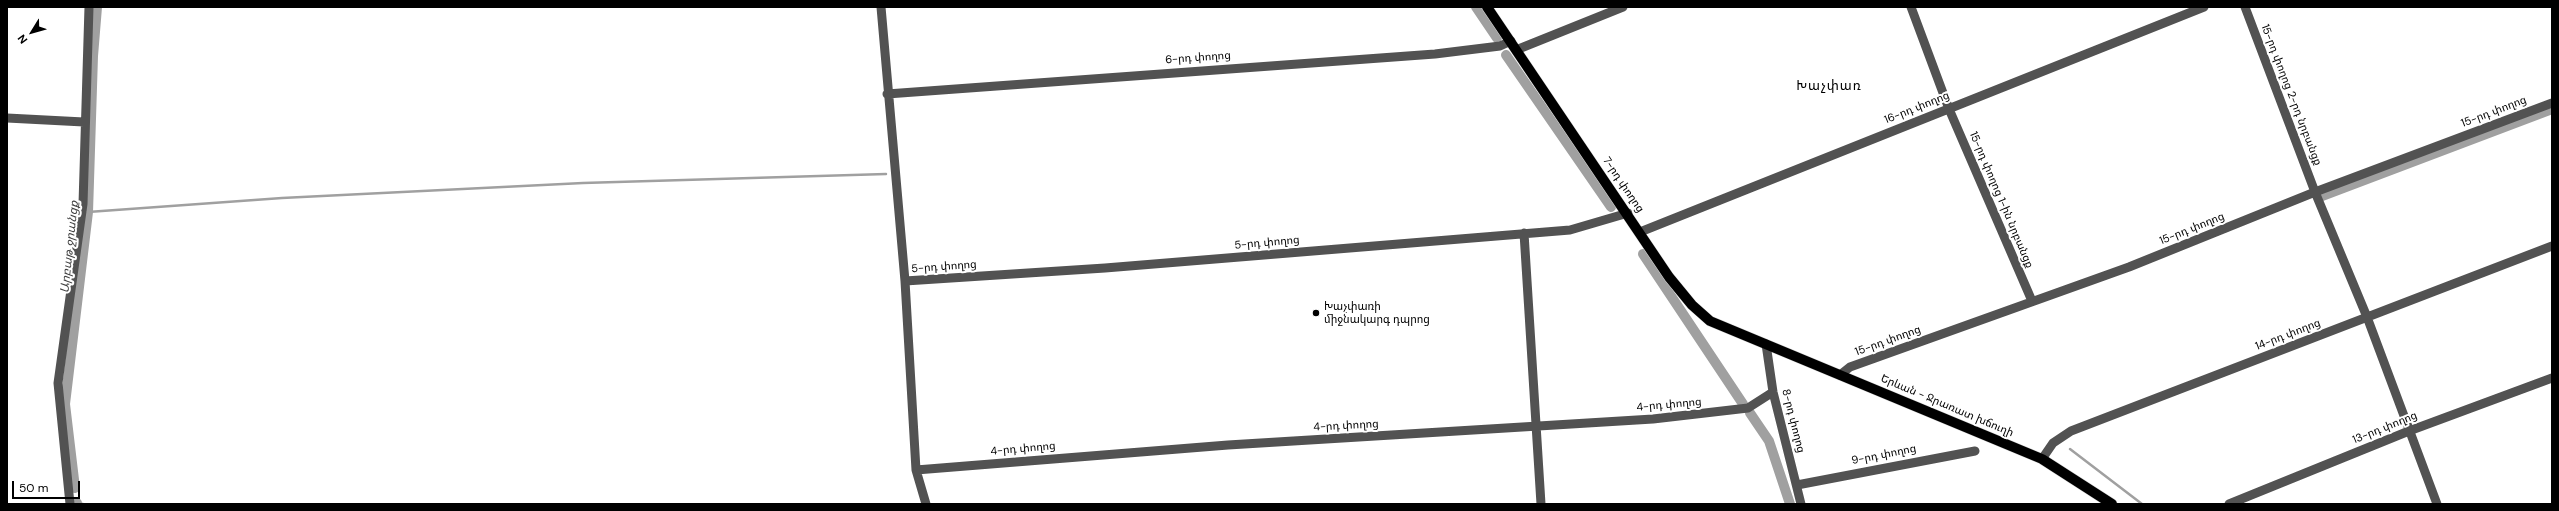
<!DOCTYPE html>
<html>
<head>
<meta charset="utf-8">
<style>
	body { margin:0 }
	#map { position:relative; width:2559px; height:511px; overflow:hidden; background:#fff; font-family:"DM Sans",sans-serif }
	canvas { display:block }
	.frame { position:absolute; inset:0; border:8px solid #000; pointer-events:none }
	.north { position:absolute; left:12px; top:12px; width:40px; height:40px; -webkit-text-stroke:3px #fff; paint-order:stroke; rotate:233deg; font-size:11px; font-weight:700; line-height:16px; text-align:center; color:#000 }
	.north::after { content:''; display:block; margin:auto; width:14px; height:18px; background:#000; clip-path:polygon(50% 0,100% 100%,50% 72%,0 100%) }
	.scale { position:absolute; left:12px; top:481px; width:68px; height:18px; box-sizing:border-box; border:2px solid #000; border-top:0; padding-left:5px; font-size:12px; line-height:14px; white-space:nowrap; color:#000; -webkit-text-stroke:3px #fff; paint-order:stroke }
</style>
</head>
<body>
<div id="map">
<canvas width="2559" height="511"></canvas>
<div class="frame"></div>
<div class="north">N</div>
<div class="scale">50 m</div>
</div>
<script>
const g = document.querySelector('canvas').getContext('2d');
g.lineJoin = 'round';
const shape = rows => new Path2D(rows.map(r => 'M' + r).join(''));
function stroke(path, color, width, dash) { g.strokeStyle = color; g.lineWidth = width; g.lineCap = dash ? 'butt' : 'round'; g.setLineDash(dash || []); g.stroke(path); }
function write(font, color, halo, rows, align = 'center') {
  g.font = font + ' "DM Sans","Noto Sans Armenian",sans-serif'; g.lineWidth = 4; g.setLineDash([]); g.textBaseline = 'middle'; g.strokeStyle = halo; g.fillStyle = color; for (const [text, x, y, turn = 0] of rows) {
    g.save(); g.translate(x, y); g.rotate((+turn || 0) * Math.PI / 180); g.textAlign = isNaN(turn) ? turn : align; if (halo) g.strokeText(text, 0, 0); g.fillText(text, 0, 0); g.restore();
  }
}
stroke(shape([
	[88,212,282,198,583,183,886,174],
	[2070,449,2142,504],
	[77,503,83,504]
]), '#a0a0a0', 2.5);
stroke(shape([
	[1476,7,1497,38],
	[1506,55,1611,207],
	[2322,196,2552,109],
	[1643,254,1743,404],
	[1750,413,1769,441,1790,504],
	[75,488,65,404,88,212,93,56,97,7],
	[77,503,77,504]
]), '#a0a0a0', 10);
const major = shape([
	[1487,7,1669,277,1692,305,1710,321,2042,459,2112,504]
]);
stroke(major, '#dbdbdb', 11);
stroke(shape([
	[881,7,905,281,916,470,926,504],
	[1911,7,1949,109,2032,301],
	[2245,7,2315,192,2367,317,2437,504],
	[1516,50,1623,7],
	[887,94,1435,54,1500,46,1511,41],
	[7,118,84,122],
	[1640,232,2204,7],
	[1524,233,1541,504],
	[905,281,1105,268,1570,230,1628,213],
	[1766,344,1773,392,1801,504],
	[1840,375,1850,367,2129,267,2315,192,2552,103],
	[2042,459,2053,443,2071,431,2552,246],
	[916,470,1228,445,1653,419,1748,408,1773,392],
	[1797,485,1975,451],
	[70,504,58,383,83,204,89,7],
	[2229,504,2409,431,2552,378]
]), '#525252', 9);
stroke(major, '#000', 10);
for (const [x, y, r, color] of [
	[1316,313,4,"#000"]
]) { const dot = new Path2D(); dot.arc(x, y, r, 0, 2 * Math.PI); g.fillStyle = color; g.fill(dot); stroke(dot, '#fff', 1.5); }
write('11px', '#000', '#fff', [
	["6-րդ փողոց",1198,58,-4],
	["15-րդ փողոց 2-րդ նրբանցք",2291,95,69],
	["16-րդ փողոց",1917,108,-22],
	["15-րդ փողոց",2494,112,-21],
	["7-րդ փողոց",1623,185,56],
	["15-րդ փողոց 1-ին նրբանցք",2001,200,67],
	["15-րդ փողոց",2192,229,-22],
	["5-րդ փողոց",1267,243,-5],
	["5-րդ փողոց",944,267,-4],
	["14-րդ փողոց",2288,335,-21],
	["15-րդ փողոց",1888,341,-20],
	["4-րդ փողոց",1669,405,-5],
	["Երևան - Ջրառատ խճուղի",1947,406,23],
	["8-րդ փողոց",1793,421,76],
	["4-րդ փողոց",1346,426,-3],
	["13-րդ փողոց",2385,428,-22],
	["4-րդ փողոց",1023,449,-5],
	["9-րդ փողոց",1884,455,-11]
]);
write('11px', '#000', '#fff', [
	["Խաչփառի",1324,307],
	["միջնակարգ դպրոց",1324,320]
], 'left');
write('italic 12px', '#414141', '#fff', [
	["Արբաթ ջրանցք",70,247,-84]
]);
g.letterSpacing = '1px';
write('13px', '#000', '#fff', [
	["Խաչփառ",1829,87]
]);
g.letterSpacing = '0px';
</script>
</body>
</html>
